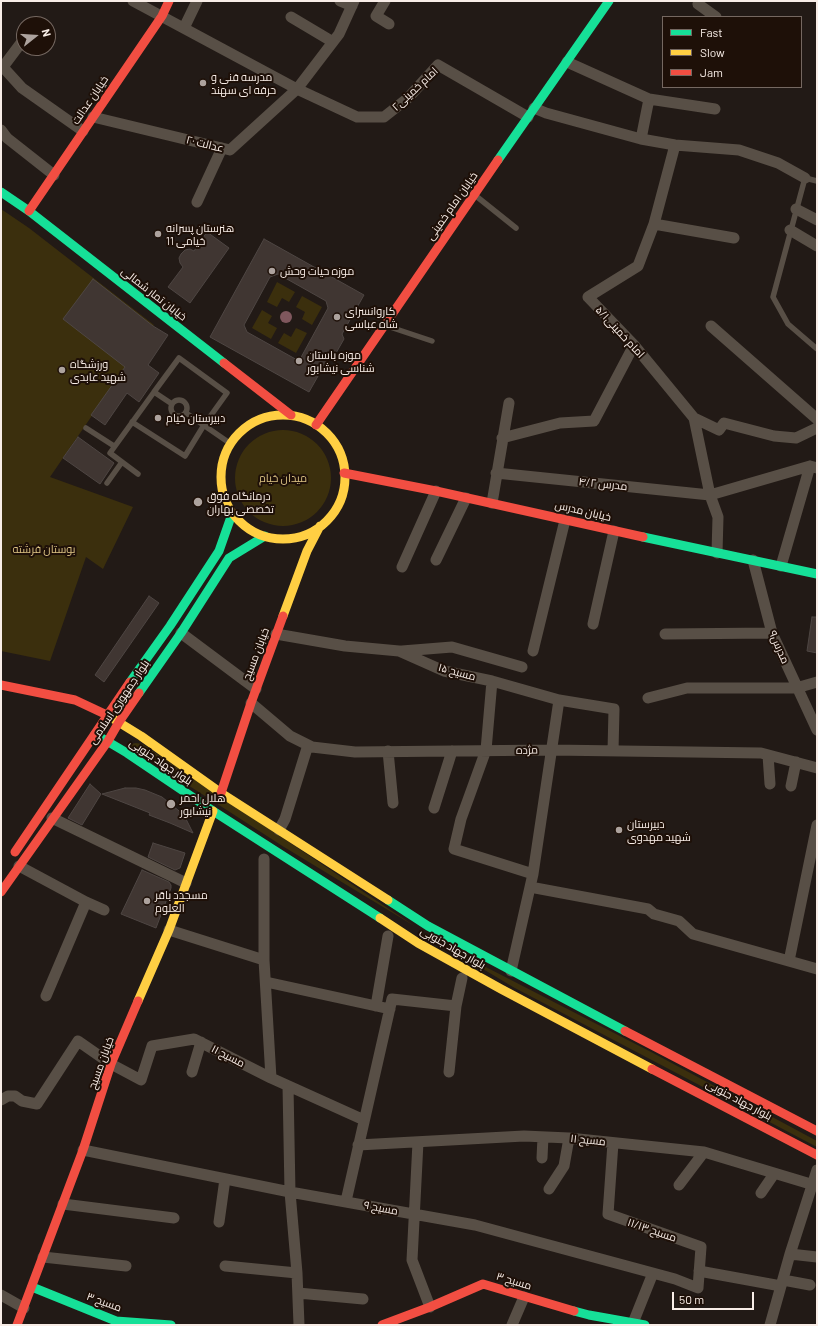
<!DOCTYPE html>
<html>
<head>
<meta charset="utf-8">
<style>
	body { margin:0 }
	#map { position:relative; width:818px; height:1326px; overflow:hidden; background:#221a16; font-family:Barlow,sans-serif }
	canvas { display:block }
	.frame { position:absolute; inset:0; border:2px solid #f8ede7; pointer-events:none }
	.legend { position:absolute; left:662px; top:16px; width:140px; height:72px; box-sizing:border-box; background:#1e1008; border:1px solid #756861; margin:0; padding:5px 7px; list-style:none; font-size:12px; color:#f8ede7 }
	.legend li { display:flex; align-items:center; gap:8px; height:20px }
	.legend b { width:20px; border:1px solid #756861 }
	.north { position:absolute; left:16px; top:16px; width:40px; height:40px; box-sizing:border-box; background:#1e1008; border:1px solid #756861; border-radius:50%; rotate:73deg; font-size:11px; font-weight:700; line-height:16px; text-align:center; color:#f8ede7 }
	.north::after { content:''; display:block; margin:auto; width:14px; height:18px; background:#ada39e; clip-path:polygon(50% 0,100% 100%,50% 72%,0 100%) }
	.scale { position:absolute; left:672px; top:1292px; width:82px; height:18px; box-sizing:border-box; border:2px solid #f8ede7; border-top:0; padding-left:5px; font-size:12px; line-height:14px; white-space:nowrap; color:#f8ede7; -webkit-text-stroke:3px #1e1008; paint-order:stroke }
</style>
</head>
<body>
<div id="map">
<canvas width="818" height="1326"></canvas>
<div class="frame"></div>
<ul class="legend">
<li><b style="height:5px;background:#16e098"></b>Fast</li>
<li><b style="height:5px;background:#ffcf43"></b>Slow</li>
<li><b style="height:5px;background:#f24e42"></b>Jam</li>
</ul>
<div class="north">N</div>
<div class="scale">50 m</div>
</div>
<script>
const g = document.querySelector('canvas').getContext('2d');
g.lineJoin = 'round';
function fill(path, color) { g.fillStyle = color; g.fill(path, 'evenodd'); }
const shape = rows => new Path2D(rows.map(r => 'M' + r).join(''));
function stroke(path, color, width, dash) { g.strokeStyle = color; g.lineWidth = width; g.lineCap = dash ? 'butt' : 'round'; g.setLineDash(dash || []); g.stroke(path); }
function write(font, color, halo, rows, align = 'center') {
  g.font = font + ' Barlow,Cairo,sans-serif'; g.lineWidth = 4; g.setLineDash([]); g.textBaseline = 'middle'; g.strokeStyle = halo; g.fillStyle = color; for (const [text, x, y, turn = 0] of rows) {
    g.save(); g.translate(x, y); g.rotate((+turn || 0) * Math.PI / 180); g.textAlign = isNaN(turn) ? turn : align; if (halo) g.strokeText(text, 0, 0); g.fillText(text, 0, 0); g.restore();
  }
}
fill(shape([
	[1,209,29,228,154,325,50,477,133,507,103,569,86,557,50,661,1,651],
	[277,282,295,292,289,302,282,298,277,307,267,302],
	[302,296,322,307,312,325,302,319,305,312,296,307],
	[262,310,272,316,268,323,277,328,271,339,252,328],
	[296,328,307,333,296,353,278,343,284,333,291,337],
	'235 478a48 48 0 1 1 96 0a48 48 0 1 1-96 0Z',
	[136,743,142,744,416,927,284,847,129,747,131,744],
	[443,945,653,1053,817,1141,817,1147,513,987]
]), '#3b2f0d');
fill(shape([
	'280 317a6 6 0 1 1 12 0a6 6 0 1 1-12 0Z'
]), '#7f575d');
const building = shape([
	[207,232,229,248,190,303,168,287,183,267,180,263,179,258,181,254,185,250,190,249,194,251,207,232],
	[264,239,364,295,342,334,344,339,336,353,330,355,309,392,210,337,264,239],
	[278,274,326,301,328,308,299,361,247,332,244,325,270,277,278,274],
	[93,279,153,326,168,335,148,365,159,373,139,402,127,393,105,425,91,415,125,367,63,319,93,279],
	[78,437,114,463,100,484,63,458,78,437],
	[149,596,159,603,104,682,95,675,149,596],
	[812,617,817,617,817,653,807,651,812,617],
	[90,784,101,794,82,825,68,818,90,784],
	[125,788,136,788,145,790,162,797,184,815,193,833,170,823,149,815,150,813,102,794,125,788],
	[153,843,185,853,180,868,175,870,148,857,153,843],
	[142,870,169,882,171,885,171,888,156,928,121,914,142,870]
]);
fill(building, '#403632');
stroke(building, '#4e4643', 1);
stroke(shape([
	[817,181,805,178,773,297,788,324,817,349],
	[476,196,516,228],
	[387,326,432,341],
	'171 408a8 8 0 1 1 16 0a8 8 0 1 1-16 0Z',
	[186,413,231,444],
	[132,422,185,456,204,425,227,393,179,358,154,392],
	[86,428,114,446],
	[122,462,138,474],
	[107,483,122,462,110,453,154,392,172,404]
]), '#584f46', 5.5);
stroke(shape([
	[133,1,297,89,357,117,384,117,408,98,438,65,528,117],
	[340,1,352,6],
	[385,1,376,16,389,24],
	[699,1,698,4,716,17],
	[291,17,333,42],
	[35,24,36,22],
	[184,28,197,1],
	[567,62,649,99,641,139],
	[1,65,22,88,83,131],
	[3,67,24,39],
	[649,99,715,109],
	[534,108,546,113,641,139,675,145,739,150,778,163,805,178],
	[93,117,230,150,297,89,339,34,354,1],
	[1,130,7,138,54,175],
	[675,145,654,224,638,266,588,297,634,345,694,418,719,430,724,423,774,436,796,438,817,428],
	[197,202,222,148],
	[796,209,817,220],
	[654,224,734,238],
	[790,230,817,246],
	[711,326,817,419],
	[694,418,710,495,718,517,717,553],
	[502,438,560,423,594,421,634,345],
	[496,473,710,495,810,466,817,468],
	[492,503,509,403],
	[436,560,466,498],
	[753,560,772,633,817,730],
	[781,566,810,466],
	[402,567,436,491],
	[593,624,614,531],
	[181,633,256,689],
	[276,634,345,646,399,651,444,671,492,681,559,700,614,709,613,751],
	[665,634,772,633],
	[402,651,452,647,522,667],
	[533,651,565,520],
	[492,681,486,750,461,819,454,849,533,874],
	[648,698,687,688,796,688,817,682],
	[251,703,290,736,312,747,355,752,552,750,761,753,817,768],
	[388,751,393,803],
	[768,755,770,784],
	[791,786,796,762],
	[434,808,452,751],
	[52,818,186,883],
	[279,830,285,819,308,745],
	[264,859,264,960,271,1078],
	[19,866,86,902,104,910],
	[530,887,648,909,654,914,679,921,693,934,817,969],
	[169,930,264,960],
	[789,961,817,825],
	[511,971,533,874,559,700],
	[266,982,390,1009],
	[46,996,86,902],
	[376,1006,388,936],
	[456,1006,462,978],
	[192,1072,201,1042],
	[288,1086,290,1192,297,1273,299,1325],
	[1,1100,8,1096,15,1096,22,1101,37,1104,78,1041,111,1064,141,1080,152,1046,194,1039,271,1078,364,1120],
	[418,1142,412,1260,430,1307],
	[358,1145,524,1136,569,1138,704,1152,817,1186],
	[83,1150,290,1192,475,1225,675,1279,698,1288,701,1247,608,1214,613,1143],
	[542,1158,543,1137],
	[679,1185,704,1152],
	[549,1189,564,1166,569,1138],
	[761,1193,774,1174],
	[346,1201,392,999,456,1006,449,1072],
	[63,1204,174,1218],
	[219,1222,225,1179],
	[790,1254,817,1257],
	[43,1257,126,1266],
	[225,1266,297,1273],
	[699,1271,781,1286],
	[783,1280,810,1285],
	[298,1293,363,1299],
	[1,1295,24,1308],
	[633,1323,653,1273],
	[512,1325,524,1297],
	[770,1325,790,1254,817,1170]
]), '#584f46', 11);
stroke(shape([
	[498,160,609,1],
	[1,192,29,211,224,363],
	[643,537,817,574],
	[130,682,170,626,219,551,232,514],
	[139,693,181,633,229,558,265,536],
	[95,734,127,753,213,811,380,918],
	[388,900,428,926,625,1031],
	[32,1287,116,1321,171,1325],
	[574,1311,589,1315,645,1325]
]), '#16e098', 9);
stroke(shape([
	'221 477a62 62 0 1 1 124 0a62 62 0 1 1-124 0Z',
	[283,616,307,551,320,526],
	[107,715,141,736,221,793,388,900],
	[380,918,418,943,501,989,652,1069],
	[138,1001,169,930,213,811]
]), '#ffcf43', 9);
stroke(shape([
	[29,211,162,16,169,1],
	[224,363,291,415],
	[316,425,498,160],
	[344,473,436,491,643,537],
	[1,685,75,700,107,715],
	[221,793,251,703,283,616],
	[15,852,130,682],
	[1,892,108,741,119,722,139,693],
	[625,1031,817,1131],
	[652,1069,817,1155],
	[17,1325,83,1150,111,1064,138,1001],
	[382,1325,430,1307,483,1284,574,1311]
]), '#f24e42', 9);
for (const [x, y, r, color] of [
	[203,83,4,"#ada39e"],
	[158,234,4,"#ada39e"],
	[272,271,4,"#ada39e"],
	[337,317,4,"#ada39e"],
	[299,361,4,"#ada39e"],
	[62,370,4,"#ada39e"],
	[158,418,4,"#ada39e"],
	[198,502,5,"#ada39e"],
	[171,804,5,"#ada39e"],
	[619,830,4,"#ada39e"],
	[147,901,4,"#ada39e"]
]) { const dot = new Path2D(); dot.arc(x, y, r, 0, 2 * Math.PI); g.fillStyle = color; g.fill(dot); stroke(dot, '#1e1008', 1.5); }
write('11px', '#f8ede7', '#1e1008', [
	["مدرسه فنی و",211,77],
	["حرفه ای سهند",211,90],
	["هنرستان پسرانه",166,228],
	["خیامی 11",166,241],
	["موزه حیات وحش",280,271],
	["کاروانسرای",345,311],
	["شاه عباسی",345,324],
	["موزه باستان",307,355],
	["شناسی نیشابور",307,368],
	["ورزشگاه",70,364],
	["شهید عابدی",70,377],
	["دبیرستان خیام",166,418],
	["درمانگاه فوق",207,496],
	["تخصصی بهاران",207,509],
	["هلال احمر",180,798],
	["نیشابور",180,811],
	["دبیرستان",627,824],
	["شهید مهدوی",627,837],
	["مسجدد باقر",155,895],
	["العلوم",155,908]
], 'left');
write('11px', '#f8ede7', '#1e1008', [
	["امام خمینی۲",415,89,-43],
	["خیابان عدالت",90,100,-56],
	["عدالت ۲۰",205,144,14],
	["خیابان امام خمینی",452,206,-55],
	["خیابان تمار شمالی",154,294,38],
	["امام خمینی۵/۱",620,332,47],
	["مدرس ۴/۲",603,484,6],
	["خیابان مدرس",583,511,13],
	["مدرس۹",779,647,67],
	["خیابان مسیح",256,654,-69],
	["مسیح ۱۵",457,672,15],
	["بلوار جمهوری اسلامی",119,702,-56],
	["مژده",527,750,-1],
	["بلوار جهاد جنوبی",161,762,34],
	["بلوار جهاد جنوبی",453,948,30],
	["مسیح ۱۱",228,1056,27],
	["خیابان مسیح",101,1063,-70],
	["بلوار جهاد جنوبی",739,1100,28],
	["مسیح ۱۱",588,1140,6],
	["مسیح ۹",381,1208,11],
	["مسیح ۱۱/۱۳",652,1230,19],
	["مسیح ۳",514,1281,17],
	["مسیح ۳",104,1302,20]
]);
write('11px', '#dbc283', '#1e1008', [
	["میدان خیام",283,478],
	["بوستان فرشته",44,549]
]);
</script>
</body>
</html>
